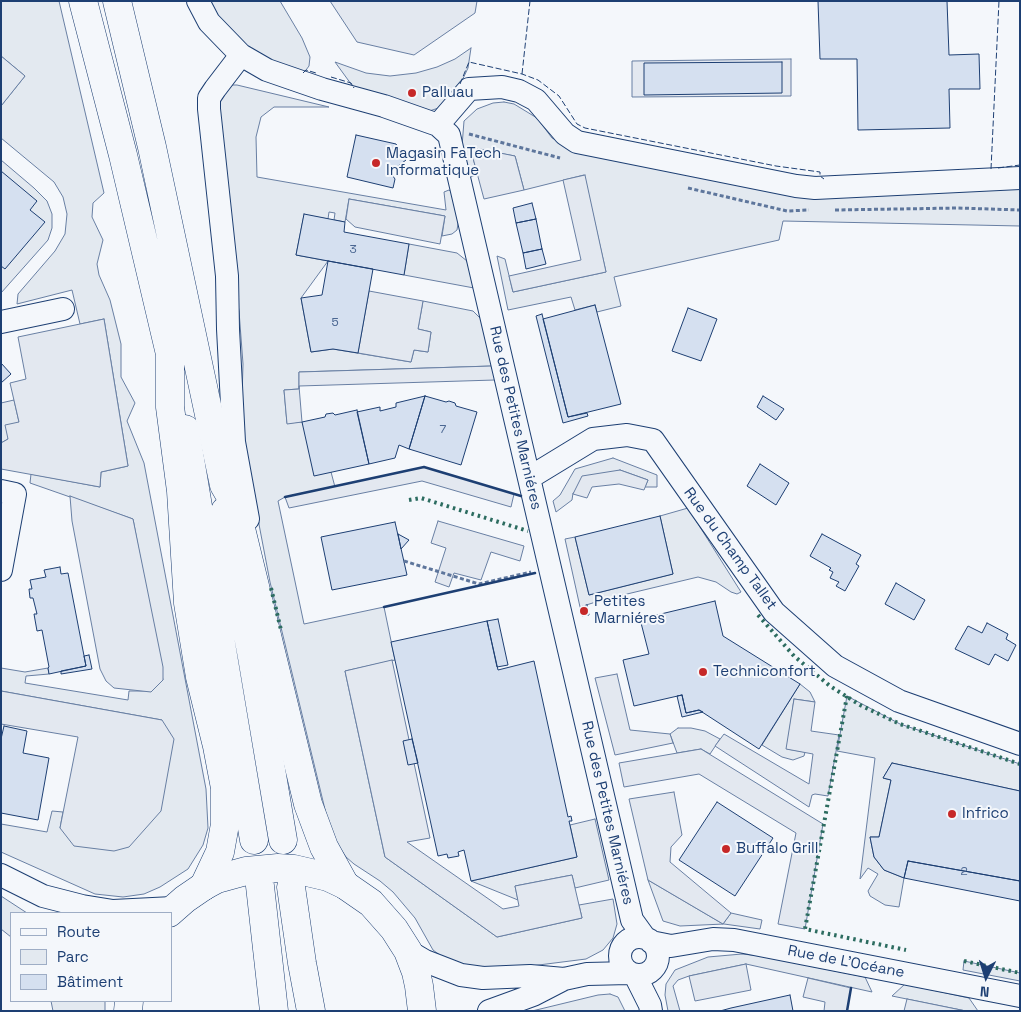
<!DOCTYPE html>
<html>
<head>
<meta charset="utf-8">
<style>
	body { margin:0 }
	#map { position:relative; width:1021px; height:1012px; overflow:hidden; background:#f4f7fb; font-family:"Space Grotesk",sans-serif }
	canvas { display:block }
	.frame { position:absolute; inset:0; border:2px solid #1d3f73; pointer-events:none }
	.legend { position:absolute; left:10px; top:912px; width:162px; height:90px; box-sizing:border-box; background:#f4f7fb; border:1px solid #9eadc5; margin:0; padding:6px 9px; list-style:none; font-size:15px; color:#1d3f73 }
	.legend li { display:flex; align-items:center; gap:10px; height:25px }
	.legend b { width:25px; border:1px solid #9eadc5 }
	.north { position:absolute; left:961px; top:952px; width:50px; height:50px; -webkit-text-stroke:4px #f4f7fb; paint-order:stroke; rotate:185deg; font-size:14px; font-weight:700; line-height:20px; text-align:center; color:#1d3f73 }
	.north::after { content:''; display:block; margin:auto; width:18px; height:22px; background:#1d3f73; clip-path:polygon(50% 0,100% 100%,50% 72%,0 100%) }
</style>
</head>
<body>
<div id="map">
<canvas width="1021" height="1012"></canvas>
<div class="frame"></div>
<ul class="legend">
<li><b style="height:6px;background:#f4f7fb"></b>Route</li>
<li><b style="height:14px;background:#e3e9f0"></b>Parc</li>
<li><b style="height:14px;background:#d5e0f0"></b>Bâtiment</li>
</ul>
<div class="north">N</div>
</div>
<script>
const g = document.querySelector('canvas').getContext('2d');
g.lineJoin = 'round';
function fill(path, color) { g.fillStyle = color; g.fill(path, 'evenodd'); }
const shape = rows => new Path2D(rows.map(r => 'M' + r).join(''));
function stroke(path, color, width, dash) { g.strokeStyle = color; g.lineWidth = width; g.lineCap = dash ? 'butt' : 'round'; g.setLineDash(dash || []); g.stroke(path); }
function write(font, color, halo, rows, align = 'center') {
  g.font = font + ' "Space Grotesk",sans-serif'; g.lineWidth = 4; g.setLineDash([]); g.textBaseline = 'middle'; g.strokeStyle = halo; g.fillStyle = color; for (const [text, x, y, turn = 0] of rows) {
    g.save(); g.translate(x, y); g.rotate((+turn || 0) * Math.PI / 180); g.textAlign = isNaN(turn) ? turn : align; if (halo) g.strokeText(text, 0, 0); g.fillText(text, 0, 0); g.restore();
  }
}
const green = shape([
	[1,1,59,1,104,193,93,203,92,217,103,240,97,264,99,275,110,300,121,344,121,377,135,403,127,421,144,463,206,789,208,828,203,845,188,869,160,887,144,894,123,897,95,894,1,852,1,824,47,832,52,811,63,812,60,828,162,720,1,691,1,668,25,672,48,668,49,674,26,676,25,683,128,700,129,691,151,691,163,680,133,519,30,483,31,474,100,487,101,472,128,466,104,319,80,324,72,290,17,304,18,294,55,251,65,234,67,214,63,197,54,182,1,138,1,106,25,76,1,56,1,1],
	[209,1,280,1,302,38,310,57,309,66,303,74,294,75,246,47,218,18,209,1],
	[471,48,468,68,451,104,423,113,359,95,335,62,366,73,390,76,416,73,437,67,455,59,471,48],
	[227,85,237,85,329,107,274,107,261,117,256,137,257,177,446,210,444,192,449,190,454,194,459,218,457,230,452,234,442,236,445,216,349,199,345,222,334,220,335,213,329,212,328,219,304,215,296,255,328,261,301,298,311,352,333,349,411,362,414,350,428,352,431,332,418,329,423,301,473,311,483,321,492,366,299,372,299,389,284,390,287,423,302,422,331,472,335,487,285,497,278,501,304,624,384,607,395,660,345,671,385,857,497,937,582,918,579,905,613,899,617,924,613,938,603,950,586,959,507,969,480,970,448,961,433,950,415,918,393,892,380,881,354,864,346,857,336,842,329,826,270,582,241,430,243,364,239,311,227,241,218,100,227,85],
	[504,102,514,104,537,118,552,138,575,150,755,187,1020,189,1020,226,783,221,779,240,614,277,621,306,597,312,595,305,575,310,571,297,508,310,497,256,505,259,513,292,606,272,584,175,524,190,515,156,470,148,478,175,470,177,462,146,464,121,477,109,493,103,504,102],
	[1,160,34,188,47,201,52,214,52,228,48,240,1,293,1,160],
	[409,244,457,253,467,261,474,288,404,275,409,244],
	[14,400,19,422,8,439,1,443,1,403,14,400],
	[613,458,657,475,657,487,645,487,648,480,620,470,573,493,572,500,556,512,553,501,560,495,575,469,613,458],
	[688,508,741,592,737,594,731,592,716,582,698,577,602,600,580,607,565,539,575,537,589,595,673,574,660,516,688,508],
	[800,684,810,692,815,702,794,699,787,749,805,752,804,756,793,760,782,757,762,745,800,684],
	[847,696,900,724,1020,764,1020,791,892,763,883,778,891,780,879,837,870,837,874,857,884,870,904,878,899,907,885,905,870,896,868,891,878,874,868,868,860,879,875,758,837,751,847,696],
	[678,728,691,728,705,731,720,739,710,754,701,749,677,753,670,734,678,728],
	[595,819,609,880,575,888,572,875,515,886,518,900,471,881,577,857,570,825,595,819],
	[648,880,723,924,731,913,762,920,760,929,724,924,680,926,663,921,648,880],
	[1,896,27,913,11,913,11,937,1,929,1,896],
	[742,954,761,956,865,977,872,992,746,964,689,976,678,980,673,986,680,1011,668,1011,665,995,666,984,675,970,708,957,742,954],
	[964,961,1020,973,1020,981,963,970,964,961],
	[905,984,969,998,978,1011,966,1011,892,996,905,984],
	[610,994,618,997,625,1011,532,1011,598,995,610,994],
	[51,1001,105,1001,105,1011,53,1011,51,1001]
]);
fill(green, '#e3e9f0');
stroke(green, '#687fa3', 1);
const parking = shape([
	[330,1,477,1,475,13,414,55,357,42,330,1],
	[1,56,25,76,1,106,1,56],
	[791,59,791,96,632,97,632,61,791,59],
	[470,147,515,156,524,190,484,199,470,147],
	[585,175,606,272,513,292,509,276,581,260,563,180,585,175],
	[349,199,445,216,440,244,355,227,346,219,349,199],
	[369,291,423,301,418,329,431,332,428,352,414,350,411,362,358,353,369,291],
	[104,319,128,466,101,472,100,487,1,469,1,443,8,439,5,425,19,422,10,383,26,379,18,337,104,319],
	[492,366,495,380,299,386,302,422,287,424,284,390,299,389,299,372,492,366],
	[424,467,514,494,511,507,422,481,289,508,285,497,424,467],
	[620,470,648,480,644,490,619,484,592,487,587,498,573,494,582,476,620,470],
	[70,496,133,519,163,667,163,680,151,692,114,688,106,681,100,669,72,521,70,496],
	[438,521,524,546,520,561,491,552,481,580,454,573,449,587,435,582,446,548,431,543,438,521],
	[392,660,430,838,407,842,503,909,519,906,515,886,572,875,582,918,497,937,385,857,345,671,392,660],
	[617,674,630,730,670,734,673,743,615,755,595,678,617,674],
	[1,691,162,720,174,739,161,811,129,847,114,851,74,846,60,828,78,737,1,724,1,691],
	[794,699,815,702,811,731,839,735,828,796,815,794,812,795,809,807,715,746,724,734,809,784,813,754,786,749,794,699],
	[701,749,823,824,805,929,778,924,796,833,699,774,624,787,619,763,701,749],
	[674,792,682,835,671,847,670,862,731,913,723,924,648,880,629,799,674,792],
	[746,964,751,990,695,1001,689,976,746,964],
	[808,978,851,988,847,1011,824,1011,825,1002,803,997,808,978],
	[907,999,966,1011,904,1011,907,999]
]);
fill(parking, '#e3e8f0');
stroke(parking, '#687fa3', 1);
const building = shape([
	[818,1,947,1,949,55,979,54,980,89,949,89,950,128,858,130,857,59,820,59,818,1],
	[782,62,782,93,644,95,644,63,782,62],
	[356,135,396,144,406,160,390,172,395,179,393,188,347,177,356,135],
	[1,171,37,201,30,210,45,222,5,269,1,266,1,171],
	[532,203,536,219,516,223,513,208,532,203],
	[304,214,345,222,344,232,409,244,404,275,296,255,304,214],
	[536,219,542,249,523,253,516,223,536,219],
	[542,249,546,264,526,269,523,253,542,249],
	[328,261,373,269,358,353,333,349,311,352,301,298,322,295,328,261],
	[595,305,621,404,568,417,543,319,595,305],
	[688,308,717,319,701,361,672,351,688,308],
	[542,314,568,417,587,413,588,416,563,423,536,316,542,314],
	[1,363,11,374,1,383,1,363],
	[425,396,409,449,399,445,395,458,369,464,357,412,380,407,380,411,396,407,396,403,425,396],
	[425,396,446,402,449,401,455,403,456,406,477,412,461,465,409,449,425,396],
	[763,396,784,409,776,420,757,407,763,396],
	[357,410,369,464,314,476,302,422,325,417,326,414,333,413,335,415,357,410],
	[760,464,789,483,776,505,747,486,760,464],
	[660,516,673,574,589,595,575,537,660,516],
	[395,522,407,575,332,590,321,537,395,522],
	[398,534,409,540,401,549,398,534],
	[822,534,861,555,856,564,859,566,845,591,836,586,839,582,830,578,833,572,829,570,831,568,810,556,822,534],
	[60,567,61,574,68,573,86,666,49,674,48,668,49,667,42,630,37,631,34,614,37,614,33,598,30,598,29,589,32,589,30,580,46,577,44,570,60,567],
	[896,583,925,600,914,620,885,604,896,583],
	[715,601,723,636,800,684,759,749,699,710,686,713,682,695,634,706,623,660,649,654,640,619,715,601],
	[587,605,589,615,582,616,580,607,587,605],
	[498,619,508,665,497,667,487,621,498,619],
	[487,621,498,670,534,661,568,817,571,816,572,821,569,821,577,857,471,881,464,850,458,852,459,856,448,858,447,854,438,856,391,642,487,621],
	[987,623,1008,634,1006,639,1016,645,1008,661,995,654,989,665,955,649,968,626,982,633,987,623],
	[89,655,92,669,61,674,61,671,86,666,84,656,89,655],
	[682,695,686,713,699,710,703,712,682,717,677,696,682,695],
	[4,726,27,731,23,753,49,758,38,820,1,813,1,739,4,726],
	[412,739,418,763,408,765,403,741,412,739],
	[892,763,1020,791,1020,881,908,861,904,878,884,870,874,857,870,837,879,837,891,780,883,778,892,763],
	[717,802,773,838,735,896,679,860,717,802],
	[908,861,1020,881,1020,901,904,878,908,861],
	[790,995,793,1011,720,1011,731,1008,790,995]
]);
fill(building, '#d5e0f0');
stroke(building, '#1d3f73', 1);
const minor = shape([
	[198,1,209,22,241,55,267,70,322,89,384,106,438,125,449,135,632,920,645,938],
	[241,55,215,89,209,98,209,109,227,276,228,329,234,442,248,519],
	[438,125,469,89,502,87,519,91,536,100,565,134,577,142,796,186,815,188,1020,178],
	[1,322,63,309],
	[529,478,593,439,627,435,653,440,774,612,835,666,899,701,1020,744],
	[1,491,15,494,1,570],
	[1,875,43,896,82,906,113,911,173,908],
	'620 956a19 19 0 1 1 38 0a19 19 0 1 1-38 0Z',
	[651,942,671,946,713,939,734,940,1020,996],
	[408,951,425,961,461,975,483,978,530,976,564,979],
	[635,975,650,1005,651,1011],
	[489,1011,533,995,564,979,587,974,629,973]
]);
const major = shape([
	[185,429,254,840],
	[225,511,252,657,283,840],
	[260,886,274,1011],
	[291,887,302,963,311,1011],
	[169,913,185,899,204,886,217,879,246,871,278,868,294,869,328,877,345,885,371,903,394,929,408,951,416,972,419,986,422,1011],
	[128,1011,129,1001]
]);
const highway = shape([
	[83,1,123,155,170,354,170,407,181,491,188,603,200,677,217,746,225,788,225,824,220,852,204,886],
	[117,1,152,147,224,485,235,504,308,804,324,847,345,885]
]);
stroke(minor, '#1d3f73', 24);
stroke(major, '#1d3f73', 29);
stroke(highway, '#1d3f73', 29);
stroke(shape([
	[469,134,560,158],
	[688,188,787,211,809,210],
	[835,210,958,208,1020,210],
	[404,561,479,584,531,572]
]), '#5e769c', 3, [4, 2.5]);
stroke(minor, '#f4f7fb', 22);
stroke(major, '#f4f7fb', 28);
stroke(highway, '#f4f7fb', 28);
stroke(shape([
	[409,500,421,498,528,531],
	[271,588,281,630],
	[758,615,794,656,830,686,860,705,900,724,1020,764],
	[847,696,805,929,906,950],
	[964,961,1020,973]
]), '#2c6c60', 4, [2.5, 4]);
stroke(shape([
	[303,73,306,70,316,73],
	[522,74,530,1],
	[331,77,351,83,354,88],
	[460,84,469,62,522,74,538,80,559,96,577,124,585,128,776,166,820,172,820,176,824,179],
	[998,168,1020,165],
	[991,169,999,1]
]), '#1d3f73', 1, [6, 2.5]);
stroke(shape([
	[285,497,424,467,521,496],
	[384,607,535,573],
	[847,1011,851,988]
]), '#1d3f73', 2.5);
for (const [x, y, r, color] of [
	[412,93,5,"#c62828"],
	[376,163,5,"#c62828"],
	[584,611,5,"#c62828"],
	[703,672,5,"#c62828"],
	[952,814,5,"#c62828"],
	[726,849,5,"#c62828"]
]) { const dot = new Path2D(); dot.arc(x, y, r, 0, 2 * Math.PI); g.fillStyle = color; g.fill(dot); stroke(dot, '#f4f7fb', 2); }
write('12px', '#4b6792', null, [
	["3",353,250],
	["5",335,323],
	["7",443,430],
	["2",964,872]
]);
write('15px', '#1d3f73', '#f4f7fb', [
	["Palluau",422,93],
	["Magasin FaTech",386,154],
	["Informatique",386,171],
	["Petites",594,602],
	["Marniéres",594,619],
	["Techniconfort",713,672],
	["Infrico",962,814],
	["Buffalo Grill",736,849]
], 'left');
write('15px', '#1d3f73', '#f4f7fb', [
	["Rue des Petites Marniéres",515,418,77],
	["Rue du Champ Tallet",730,549,54],
	["Rue des Petites Marniéres",607,813,77],
	["Rue de L'Océane",846,962,11]
]);
</script>
</body>
</html>
